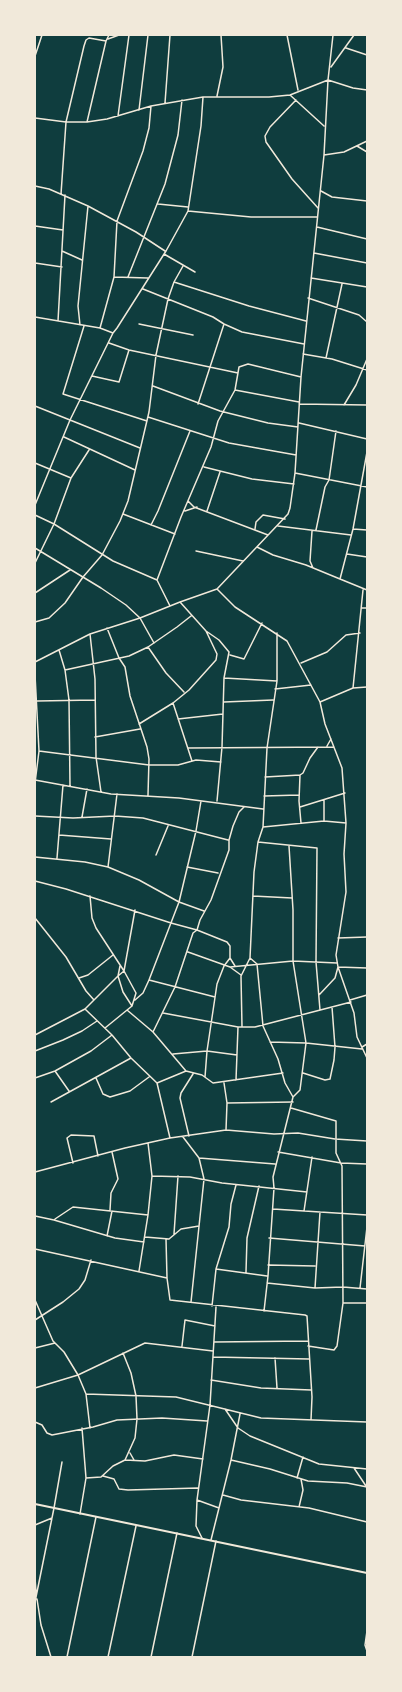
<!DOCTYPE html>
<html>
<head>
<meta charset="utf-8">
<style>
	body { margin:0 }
	#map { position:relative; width:402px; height:1692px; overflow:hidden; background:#0f3d3e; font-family:Signika,sans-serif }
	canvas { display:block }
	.frame { position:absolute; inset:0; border:36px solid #f1e9da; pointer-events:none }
</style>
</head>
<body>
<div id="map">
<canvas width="402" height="1692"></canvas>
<div class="frame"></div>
</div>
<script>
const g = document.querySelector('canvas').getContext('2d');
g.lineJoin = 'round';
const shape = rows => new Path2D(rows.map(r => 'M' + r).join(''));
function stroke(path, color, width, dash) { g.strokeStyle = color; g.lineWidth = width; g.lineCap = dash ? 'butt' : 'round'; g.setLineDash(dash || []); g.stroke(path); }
stroke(shape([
	[287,35,298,90],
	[108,39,119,35],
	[346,48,367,55],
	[35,56,42,35],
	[331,67,354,35],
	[290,95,324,126],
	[217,96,223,67,221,35],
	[296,100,270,127,265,136,266,142,292,179,318,208],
	[165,103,170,35],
	[139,110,148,35],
	[118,116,129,35],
	[35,118,66,122,87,122,107,119,151,106,203,97,269,97,290,95,328,80,333,35],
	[87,122,106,41,109,35],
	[357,146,367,152],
	[324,155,344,152,367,141],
	[35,186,49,189,88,206,136,232,165,251],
	[321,191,332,197,367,201],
	[61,194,66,122,84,46,86,40,89,38,106,41],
	[158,204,188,207],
	[188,211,251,217,317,217],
	[35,226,63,230],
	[317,227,367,239],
	[62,251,82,260],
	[314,253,367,263],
	[164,254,195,272],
	[35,263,62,267],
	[114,277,148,278],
	[128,277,165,184,178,135,182,100],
	[311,278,367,287],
	[174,282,249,306,306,321],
	[143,289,213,317,224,324,242,332,304,344],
	[308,298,359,315,367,322],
	[35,317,100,328,113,333,117,328,166,251,188,211,201,126,203,97],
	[58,321,65,195],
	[139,324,193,335],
	[80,325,78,306,88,206],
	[84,326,63,394,147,421],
	[100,328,114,277,117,221,143,151,149,128,151,106],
	[109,343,129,350,238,373],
	[303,354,332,359,367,370],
	[326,358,342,284],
	[92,376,119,382,129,350],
	[153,386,220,411,268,423,298,427],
	[235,390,299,402],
	[198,404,224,324],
	[299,404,367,405],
	[344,405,356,385,367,359],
	[35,406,140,448],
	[148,417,229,443,296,455],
	[299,423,367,439],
	[64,437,135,470],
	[367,452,353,529,340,579,367,590],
	[35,463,71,478],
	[204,467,252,479,294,484],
	[295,473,367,487],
	[188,501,194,507,268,535],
	[35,505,70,420,113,333],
	[185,511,197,507],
	[207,511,220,472],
	[123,514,175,534],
	[35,515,54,524,113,561,157,580,170,606],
	[151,525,158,511,190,431],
	[278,526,351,535],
	[255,529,256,522,263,515,285,519],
	[353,529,367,530],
	[316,530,325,487,329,480,336,431],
	[312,531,310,561,313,568],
	[257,547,273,555,306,565,340,579],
	[35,548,101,588,126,605,140,618,154,643],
	[196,551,243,561],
	[347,554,367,557],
	[35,563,54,524,71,478,89,450],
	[157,580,181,517,211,447,218,421,235,390,239,367,248,364,301,377],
	[217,589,235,607,287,641,320,702,325,724,342,768,346,823,344,854,346,892,336,955,338,967,354,1013,357,1037,367,1058],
	[35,593,70,570],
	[180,602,206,631,219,640,229,652,224,678,222,747,217,801],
	[362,608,367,608],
	[35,622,49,618,65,603,83,577,102,555,120,521,128,501,149,412,156,355,168,299,174,282,183,266],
	[107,628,119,658,125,667,130,696,147,747,149,759,148,795],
	[90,634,95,679,96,757,101,792],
	[148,647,166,673,184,692],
	[59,650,65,670,69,700,70,786],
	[230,655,244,659,262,623],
	[35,662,90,634,140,618,180,602,217,589,288,514,290,508,295,473,301,377,324,155,328,80,353,88,367,90],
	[301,663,327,652,346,635,360,633],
	[65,670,129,656,148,647,177,627,191,616],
	[35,675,39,751,35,783],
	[224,678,277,681],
	[353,688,363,590],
	[275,689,311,685],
	[37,701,95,700],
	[224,702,273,700],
	[320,702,353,688,367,687],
	[173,703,192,761],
	[178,719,223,714],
	[139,724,173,703,189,690,216,660,217,654,206,631],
	[95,737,140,729],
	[327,746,331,739],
	[188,748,334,747],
	[39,751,149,765,178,765,196,760,221,762],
	[300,775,299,801,301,823],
	[265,777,300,775,303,773,310,758,318,747],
	[35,780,111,794,179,798,263,809],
	[264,796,299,795],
	[324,800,324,821],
	[300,807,345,793],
	[35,816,73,818,115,816,143,818,228,840],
	[82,817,87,789],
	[263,827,324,821,346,823],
	[59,835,111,839],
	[258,842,317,848,316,962,320,1010],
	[289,846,293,910,293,961,306,1043,300,1090,293,1097],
	[156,855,168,826],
	[35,857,85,862,108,867,139,880,179,902,204,911],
	[57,858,63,785],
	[108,867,117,794],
	[187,867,218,873],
	[35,881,66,889,171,923,197,930,227,942,230,946,230,958,235,966],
	[90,896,92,918,96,928,124,971,136,993,132,1006,105,1028],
	[253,896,292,898],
	[35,918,66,957,86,991,94,1000],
	[338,938,367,937],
	[188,952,230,967,293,961,337,963],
	[250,958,257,964,263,1026,278,1059,285,1083,293,1097,273,1177,274,1188,268,1276,264,1311],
	[230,967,241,975],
	[79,978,88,975,113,955],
	[149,980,215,997],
	[319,995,335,978,338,967,367,968],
	[135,1000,143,993,149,980,179,902,196,831,201,801],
	[350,1000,367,995],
	[132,1006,123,992,118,976,124,971,135,910],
	[85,1009,112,1035,131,1058,157,1083,170,1138],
	[127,1010,153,1032,186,1071,202,1075,213,1083,283,1073],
	[163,1013,238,1027,255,1027,351,1002],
	[242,1027,241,976,250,958,254,872,258,842,263,827,267,748,277,681,277,633],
	[153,1032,175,987,193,933,197,930,200,920,211,900,229,850,229,840,233,826,239,812,244,807],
	[35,1035,85,1009,118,976,120,966],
	[270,1042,306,1043,362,1049],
	[362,1047,367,1044],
	[35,1051,63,1040,82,1031,97,1021],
	[173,1054,207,1051,237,1055],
	[55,1071,69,1091],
	[303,1073,325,1080,330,1079,334,1060,335,1047,332,1007],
	[205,1077,207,1051,217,984,224,966,230,958],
	[35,1078,55,1071,91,1051,112,1035],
	[96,1078,103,1094,110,1097,130,1091,149,1077],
	[236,1080,238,1027],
	[157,1083,186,1071],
	[224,1083,227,1103,226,1130],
	[51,1102,131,1058],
	[227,1103,293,1102],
	[291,1108,336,1121,336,1153,342,1166,343,1303,337,1346,334,1350,308,1346],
	[189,1136,180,1098,181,1093,193,1074],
	[183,1137,199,1158,204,1179,191,1302],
	[278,1152,341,1163,367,1164],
	[199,1158,275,1164],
	[73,1163,67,1138,71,1135,94,1136,98,1156],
	[35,1172,125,1148,170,1138,226,1130,274,1134,298,1133,335,1139,367,1141],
	[152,1176,190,1177,222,1183,307,1192],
	[273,1209,367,1215],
	[110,1210,111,1193,118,1179,112,1152],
	[304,1211,312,1157],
	[35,1216,54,1220,115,1238,144,1242],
	[55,1219,73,1207,148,1215],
	[174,1234,178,1176],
	[107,1236,112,1211],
	[145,1237,169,1239,181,1229,199,1226],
	[269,1238,365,1246],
	[166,1239,167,1278,170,1300,305,1315,307,1316,312,1397,311,1420],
	[35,1249,167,1278],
	[268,1265,315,1266],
	[216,1269,267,1276],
	[139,1271,148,1215,152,1176,148,1143],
	[246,1272,247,1238,259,1186],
	[267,1283,315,1288,343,1287,367,1289],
	[315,1288,320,1212],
	[360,1288,367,1227],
	[35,1300,53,1341,64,1352,78,1375,86,1394,90,1428],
	[343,1303,367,1303],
	[212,1306,216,1269,229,1227,231,1204,236,1185],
	[35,1320,63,1302,79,1289,85,1280,91,1260],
	[214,1342,308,1341],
	[182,1346,185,1320,215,1326],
	[35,1348,55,1343],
	[123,1353,131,1373,136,1396,137,1419,135,1438,125,1460],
	[213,1357,309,1359],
	[275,1358,277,1388],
	[211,1380,261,1388,311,1390],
	[35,1388,78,1375,145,1343,213,1351],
	[86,1394,176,1397,261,1418,367,1422],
	[225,1409,238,1428,250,1436,319,1464,367,1469],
	[35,1422,42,1425,47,1433,52,1435,93,1427,117,1420,162,1418,207,1421],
	[130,1453,134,1460],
	[231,1460,270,1469,308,1481,347,1483,367,1487],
	[354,1468,366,1486],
	[103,1476,114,1479,119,1489,128,1490,198,1488],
	[86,1478,101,1477,113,1466,125,1460,145,1461,174,1455,203,1459],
	[297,1478,303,1457],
	[223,1495,241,1500,309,1508,367,1522],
	[197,1500,219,1508],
	[299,1507,303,1490,301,1479],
	[80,1514,86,1478,82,1428],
	[35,1525,52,1518],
	[202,1538,196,1526,197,1500,210,1405,216,1307],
	[211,1540,231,1460,240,1414],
	[35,1577,36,1593],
	[37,1599,41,1625,51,1657],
	[35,1602,54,1508,62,1462],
	[367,1631,365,1645,367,1651],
	[67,1657,96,1517],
	[108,1657,136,1526],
	[151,1657,177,1533],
	[192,1657,216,1541],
	[367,1657,367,1656]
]), '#f1e9da', 1.5);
stroke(shape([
	[35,1504,367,1573]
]), '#f1e9da', 2);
</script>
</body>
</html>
